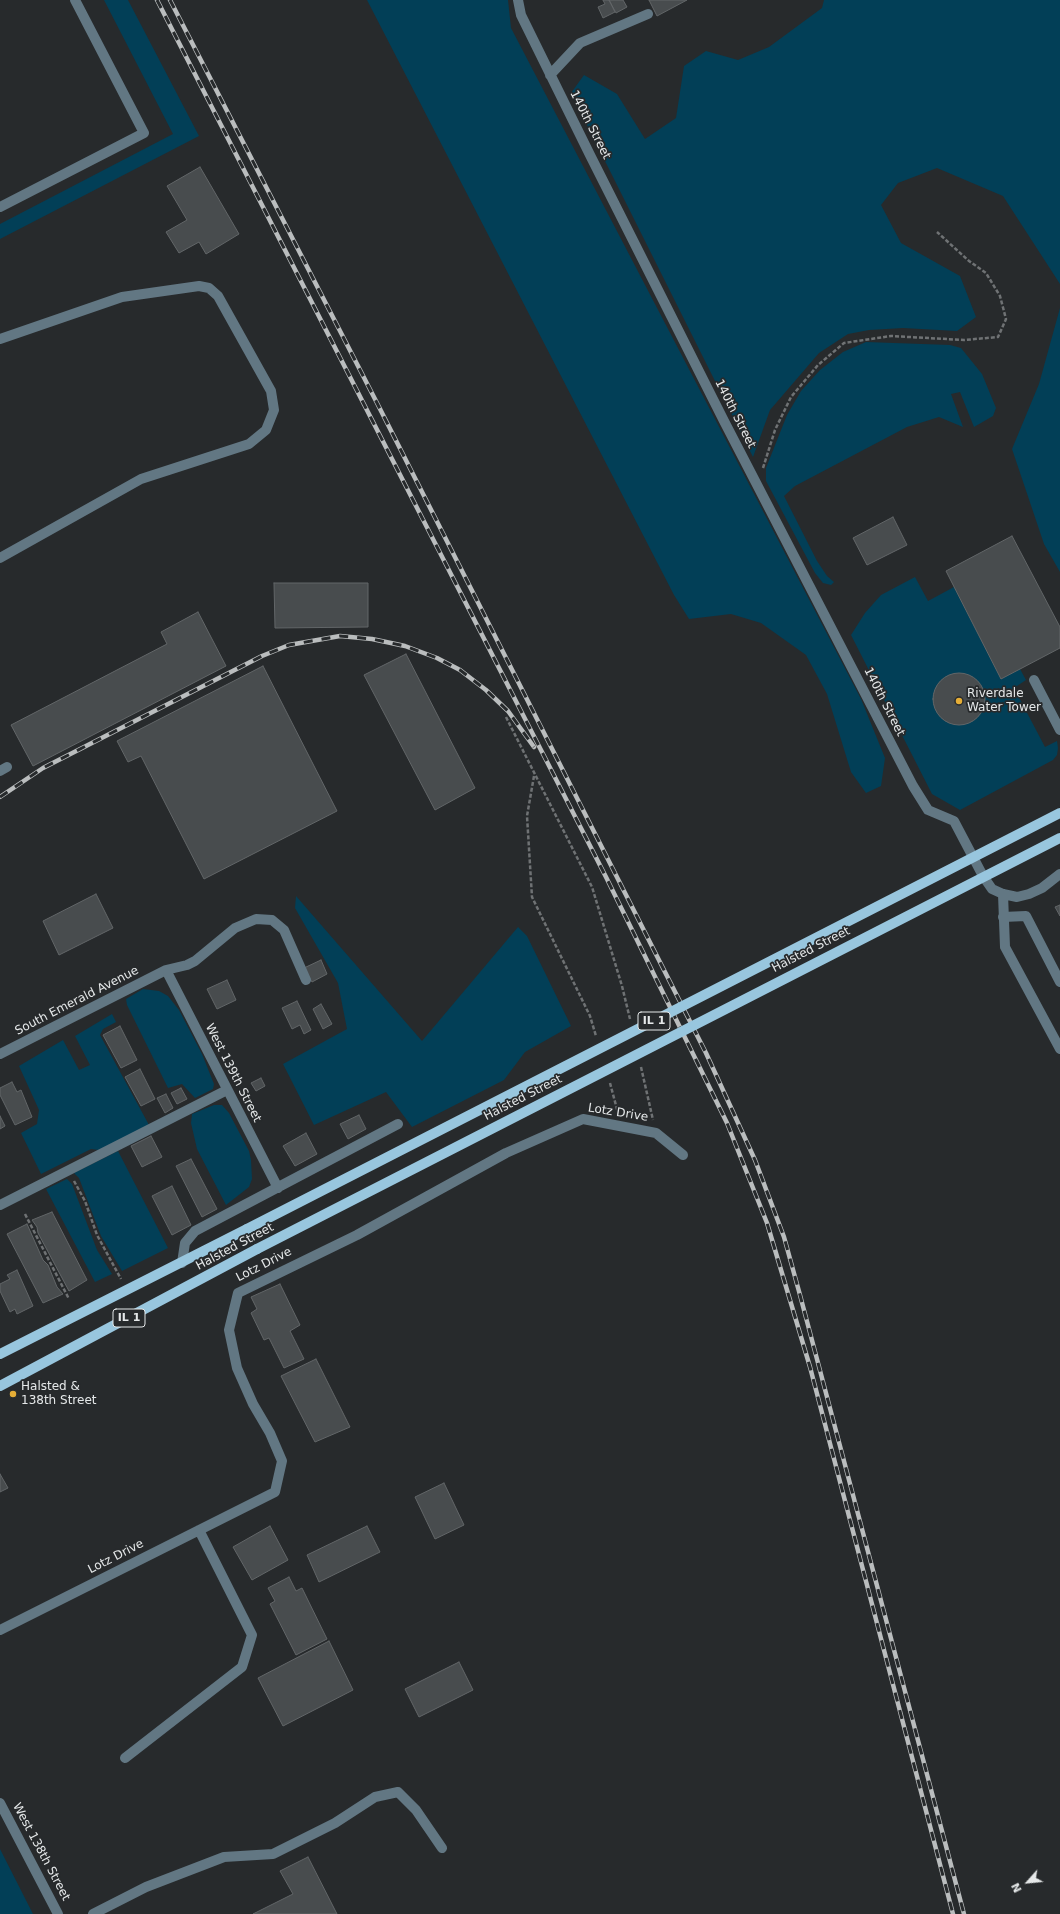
<!DOCTYPE html>
<html>
<head>
<meta charset="utf-8">
<style>
	body { margin:0 }
	#map { position:relative; width:1060px; height:1914px; overflow:hidden; background:#272a2c; font-family:"DejaVu Sans",sans-serif }
	canvas { display:block }
	.north { position:absolute; left:1008px; top:1862px; width:40px; height:40px; -webkit-text-stroke:3px #272a2c; paint-order:stroke; rotate:243deg; font-size:11px; font-weight:700; line-height:16px; text-align:center; color:#e5e8e9 }
	.north::after { content:''; display:block; margin:auto; width:14px; height:18px; background:#e5e8e9; clip-path:polygon(50% 0,100% 100%,50% 72%,0 100%) }
</style>
</head>
<body>
<div id="map">
<canvas width="1060" height="1914"></canvas>
<div class="north">N</div>
</div>
<script>
const g = document.querySelector('canvas').getContext('2d');
g.lineJoin = 'round';
function fill(path, color) { g.fillStyle = color; g.fill(path, 'evenodd'); }
const shape = rows => new Path2D(rows.map(r => 'M' + r).join(''));
function stroke(path, color, width, dash) { g.strokeStyle = color; g.lineWidth = width; g.lineCap = dash ? 'butt' : 'round'; g.setLineDash(dash || []); g.stroke(path); }
function write(font, color, halo, rows, align = 'center') {
  g.font = font + ' "DejaVu Sans",sans-serif'; g.lineWidth = 3.5; g.setLineDash([]); g.textBaseline = 'middle'; g.strokeStyle = halo; g.fillStyle = color; for (const [text, x, y, turn = 0] of rows) {
    g.save(); g.translate(x, y); g.rotate((+turn || 0) * Math.PI / 180); g.textAlign = isNaN(turn) ? turn : align; if (halo) g.strokeText(text, 0, 0); g.fillText(text, 0, 0); g.restore();
  }
}
fill(shape([
	[104,0,128,0,199,136,0,239,0,224,173,134],
	[367,0,508,0,511,28,861,699,885,758,881,786,866,793,851,772,827,694,806,655,761,623,731,614,689,619,674,595],
	[824,0,1060,0,1060,284,1003,196,937,168,898,183,881,205,901,243,960,276,976,317,957,331,903,328,869,330,848,334,819,353,770,410,753,457,571,93,584,75,617,94,645,139,676,118,684,66,706,51,738,60,769,47,822,8],
	[1060,308,1060,572,1044,544,1012,449,1039,384],
	[866,342,950,345,961,348,982,374,996,408,993,416,974,427,960,392,951,394,963,427,939,417,907,427,795,486,784,496,817,561,827,576,834,582,831,585,823,583,815,573,766,481,766,468,787,415,801,391,820,370,843,352],
	[915,577,928,601,954,587,1001,679,1020,669,1026,680,1014,688,1045,747,1057,741,1058,748,1057,755,1053,760,960,810,932,794,851,635,865,613,881,595],
	[296,896,422,1041,518,927,527,936,571,1026,525,1052,504,1080,412,1127,386,1092,314,1125,283,1064,347,1029,338,983,295,908],
	[143,989,159,991,168,996,179,1010,202,1054,214,1084,213,1089,195,1098,182,1084,168,1088,127,1005,126,999],
	[112,1014,116,1022,103,1029,100,1035,149,1125,99,1150,91,1149,41,1174,21,1133,37,1124,39,1110,19,1066,63,1040,79,1070,90,1065,75,1036],
	[214,1105,222,1105,229,1113,249,1151,251,1160,252,1179,249,1187,226,1205,197,1149,191,1123,192,1114],
	[118,1151,168,1248,122,1271,101,1236,79,1178,74,1173],
	[67,1179,72,1184,97,1250,112,1274,95,1282,46,1189],
	[0,1849,33,1914,0,1914]
]), '#023f57');
const building = shape([
	[603,0,609,0,615,12,603,18,598,7,605,4,603,0],
	[609,0,623,0,627,7,616,13,609,0],
	[649,0,687,0,657,16,649,0],
	[200,167,239,234,206,254,199,242,179,253,166,232,187,220,167,186,200,167],
	[893,517,907,545,867,565,853,538,893,517],
	[1012,536,1060,627,1060,648,1001,679,946,571,1012,536],
	[274,583,368,583,368,627,275,628,274,583],
	[198,612,226,666,33,766,11,725,167,644,161,632,198,612],
	[406,654,475,788,435,810,364,675,406,654],
	[263,666,337,811,204,879,141,756,128,762,117,741,263,666],
	'933 699a26 26 0 1 1 52 0a26 26 0 1 1-52 0Z',
	[96,894,113,928,59,955,43,921,96,894],
	[1060,905,1060,916,1055,907,1060,905],
	[321,960,327,974,312,982,304,968,321,960],
	[227,980,236,1000,217,1009,207,989,227,980],
	[297,1001,311,1030,304,1034,300,1025,292,1029,282,1008,297,1001],
	[321,1004,332,1024,323,1029,313,1009,321,1004],
	[120,1026,137,1060,121,1068,103,1035,120,1026],
	[140,1069,155,1099,141,1106,125,1077,140,1069],
	[261,1078,265,1086,256,1091,251,1083,261,1078],
	[12,1082,17,1092,21,1090,32,1117,15,1125,0,1095,0,1088,12,1082],
	[181,1088,187,1099,177,1104,171,1093,181,1088],
	[166,1094,173,1108,165,1113,157,1098,166,1094],
	[359,1115,366,1129,348,1139,340,1124,359,1115],
	[0,1116,5,1126,0,1129,0,1116],
	[306,1133,317,1154,295,1166,283,1146,306,1133],
	[151,1136,162,1157,142,1167,131,1146,151,1136],
	[191,1159,217,1209,202,1217,176,1166,191,1159],
	[172,1186,191,1225,172,1235,152,1196,172,1186],
	[52,1212,87,1280,69,1291,38,1233,37,1227,32,1220,52,1212],
	[27,1224,43,1260,48,1265,57,1287,63,1294,43,1303,7,1234,27,1224],
	[17,1270,33,1306,17,1314,15,1309,10,1312,0,1291,0,1284,10,1279,7,1275,17,1270],
	[280,1284,300,1325,290,1331,304,1359,284,1368,269,1338,264,1340,251,1313,257,1309,251,1297,280,1284],
	[316,1359,350,1427,315,1442,281,1376,316,1359],
	[0,1474,8,1488,0,1492,0,1474],
	[444,1483,464,1525,435,1539,415,1497,444,1483],
	[270,1526,288,1560,252,1580,233,1547,270,1526],
	[367,1526,380,1552,319,1582,307,1555,367,1526],
	[289,1577,296,1591,302,1588,327,1639,296,1655,270,1604,275,1601,268,1588,289,1577],
	[329,1641,353,1690,283,1726,258,1678,329,1641],
	[459,1662,473,1690,419,1717,405,1689,459,1662],
	[308,1857,337,1914,253,1914,293,1894,280,1871,308,1857]
]);
fill(building, '#484c4e');
stroke(building, '#626668', 1);
stroke(shape([
	[763,468,775,430,791,397,818,365,844,343,891,336,964,340,998,337,1006,319,1000,296,986,273,969,261,937,232],
	[506,717,592,887,622,986,630,1019],
	[534,776,527,816,532,897,590,1016,596,1036],
	[641,1067,653,1120],
	[610,1083,618,1113],
	[74,1181,85,1201,97,1235,121,1279],
	[25,1214,69,1299]
]), '#6f7274', 2.5, [4, 2]);
stroke(shape([
	[518,0,521,15,590,155,724,421,913,786,928,810,954,821,983,876,992,889,1003,894,1017,897,1029,894,1042,888,1060,874],
	[550,75,580,43,648,14],
	[0,207,144,133,75,0],
	[0,339,122,297,199,286,209,288,218,296,271,391,274,410,266,430,249,444,141,479,0,558],
	[1034,680,1060,730],
	[0,771,7,767],
	[1003,894,1005,947,1060,1049],
	[1003,917,1026,916,1060,982],
	[166,970,278,1188],
	[0,1054,166,970,187,965,195,961,235,928,256,919,272,920,284,930,306,980],
	[0,1205,227,1090],
	[182,1263,185,1243,195,1231,398,1124],
	[0,1630,275,1492,282,1461,270,1433,253,1404,237,1368,229,1330,238,1293,357,1235,506,1153,583,1119,656,1133,683,1155],
	[125,1758,242,1667,252,1635,199,1530],
	[0,1803,58,1914],
	[93,1914,146,1887,224,1857,273,1854,335,1823,375,1797,398,1792,416,1810,442,1848]
]), '#627783', 10);
stroke(shape([
	[0,1354,247,1229],
	[0,1386,257,1249]
]), '#98c6de', 10);
const rail = shape([
	[157,0,606,877,727,1123,767,1223,810,1367,953,1914],
	[170,0,376,401,706,1053,755,1160,784,1237,800,1295,964,1914],
	[0,797,43,768,262,656,289,645,340,636,372,639,405,646,437,658,460,670,486,690,508,711,534,747]
]);
stroke(rail, '#babdbe', 4.5);
stroke(rail, '#272a2c', 3, [9]);
stroke(shape([
	[247,1229,1060,813],
	[257,1249,1060,838]
]), '#98c6de', 10);
for (const [x, y, r, color] of [
	[959,701,4,"#e5ad36"],
	[13,1394,4,"#e5ad36"]
]) { const dot = new Path2D(); dot.arc(x, y, r, 0, 2 * Math.PI); g.fillStyle = color; g.fill(dot); stroke(dot, '#272a2c', 1.5); }
for (const [x, y, w] of [
	[654,1021,32],
	[129,1318,32]
]) { const box = new Path2D(); box.roundRect(x - w / 2, y - 9, w, 18, 3); g.fillStyle = '#272a2c'; g.fill(box); stroke(box, '#e5e8e9', 1); }
write('bold 11px', '#e5e8e9', null, [
	["IL 1",654,1021],
	["IL 1",129,1318]
]);
write('12px', '#e5e8e9', '#272a2c', [
	["140th Street",590,125,63],
	["140th Street",735,414,63],
	["140th Street",884,702,63],
	["Halsted Street",811,950,-27],
	["South Emerald Avenue",77,1001,-27],
	["West 139th Street",233,1073,63],
	["Halsted Street",523,1098,-27],
	["Lotz Drive",618,1113,9],
	["Halsted Street",235,1247,-28],
	["Lotz Drive",264,1265,-27],
	["Lotz Drive",116,1557,-27],
	["West 138th Street",41,1852,62]
]);
write('12px', '#e5e8e9', '#272a2c', [
	["Riverdale",967,694],
	["Water Tower",967,708],
	["Halsted &",21,1387],
	["138th Street",21,1401]
], 'left');
</script>
</body>
</html>
